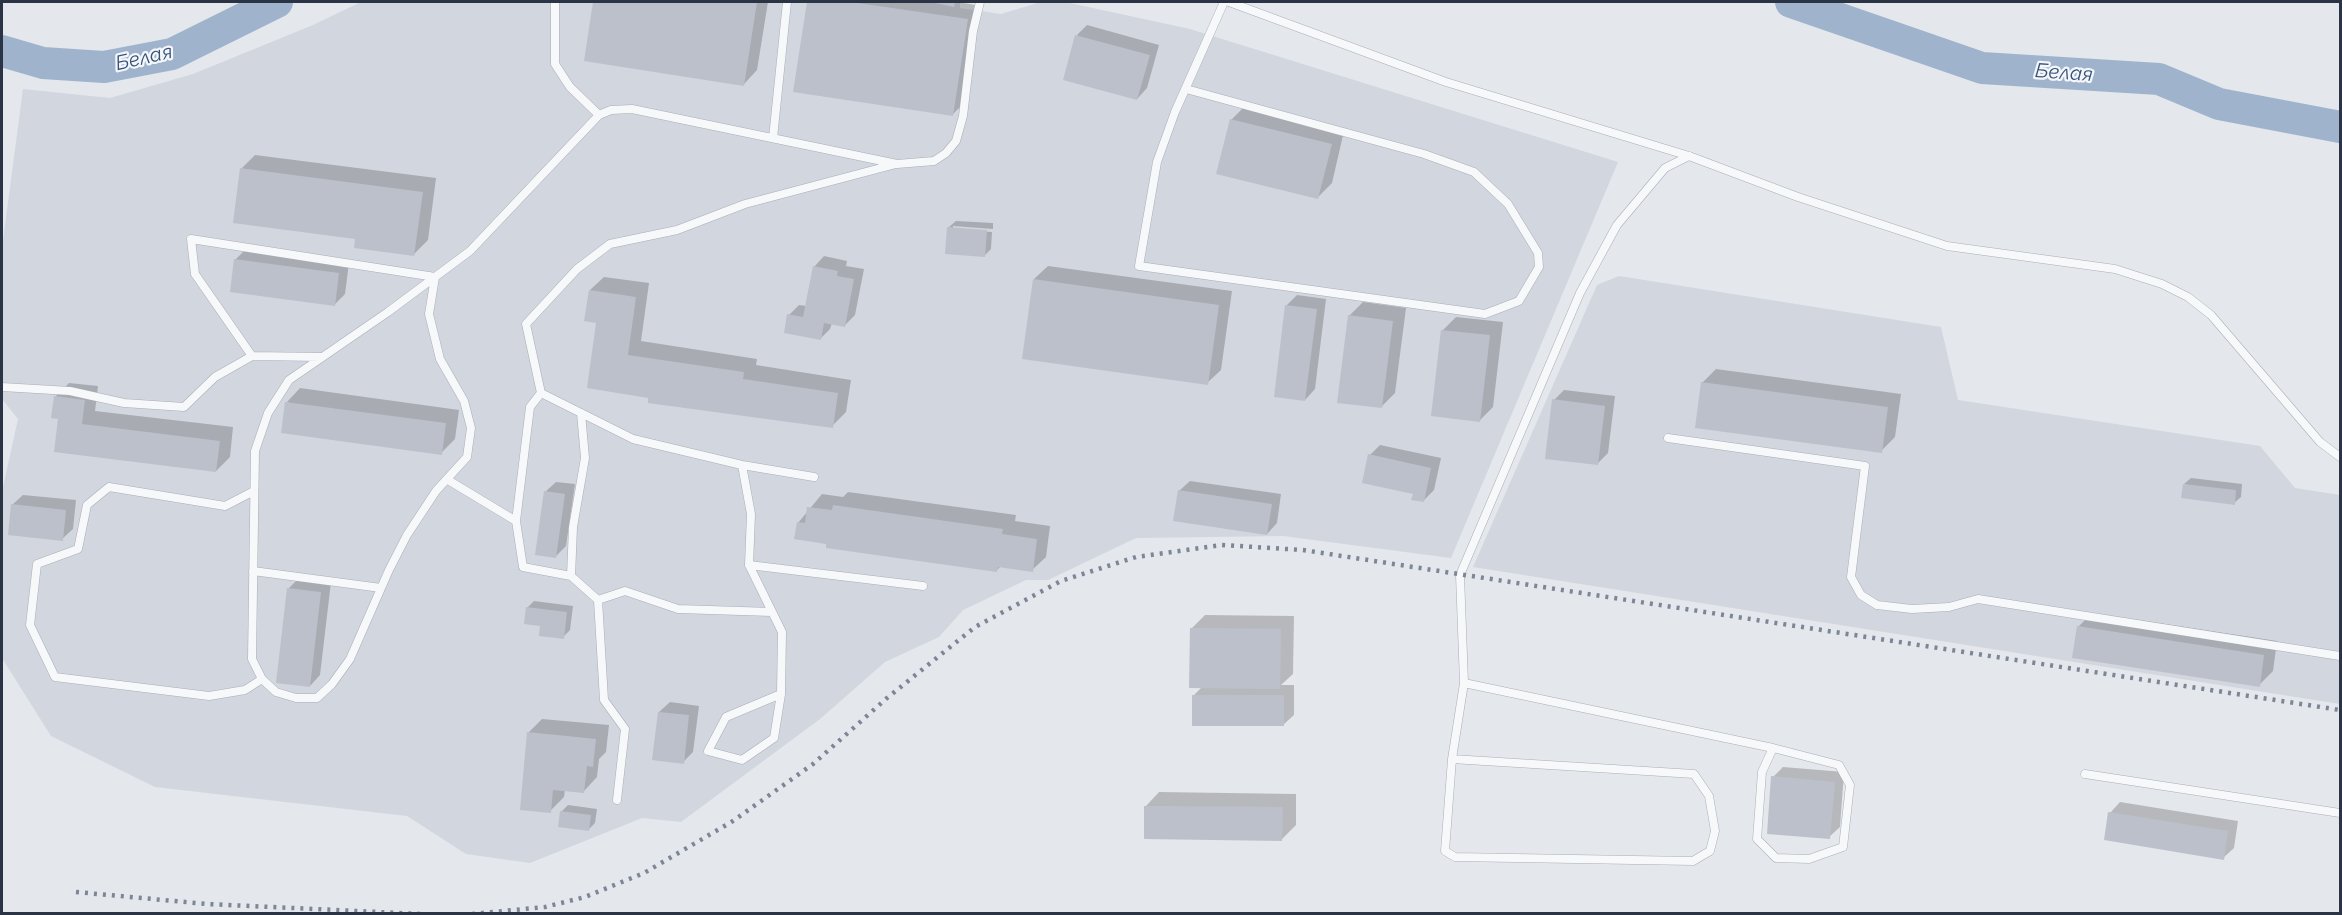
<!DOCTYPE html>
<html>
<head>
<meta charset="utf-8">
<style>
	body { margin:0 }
	#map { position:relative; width:2342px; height:915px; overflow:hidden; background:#e4e7ec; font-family:Raleway,sans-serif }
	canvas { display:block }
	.frame { position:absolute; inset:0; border:3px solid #2b3445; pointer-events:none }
</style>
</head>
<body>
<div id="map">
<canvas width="2342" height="915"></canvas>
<div class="frame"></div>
</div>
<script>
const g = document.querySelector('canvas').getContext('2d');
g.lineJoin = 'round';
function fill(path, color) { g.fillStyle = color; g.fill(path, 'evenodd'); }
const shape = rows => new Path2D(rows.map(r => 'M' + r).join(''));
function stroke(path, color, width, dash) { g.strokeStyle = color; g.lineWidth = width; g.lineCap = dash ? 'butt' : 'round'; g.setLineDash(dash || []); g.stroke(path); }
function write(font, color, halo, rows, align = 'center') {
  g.font = font + ' Raleway,sans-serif'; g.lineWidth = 4.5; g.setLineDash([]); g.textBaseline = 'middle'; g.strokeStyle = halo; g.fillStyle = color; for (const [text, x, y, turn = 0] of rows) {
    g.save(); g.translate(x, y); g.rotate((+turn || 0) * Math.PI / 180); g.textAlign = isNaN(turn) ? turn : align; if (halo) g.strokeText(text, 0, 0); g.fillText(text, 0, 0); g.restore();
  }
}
fill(shape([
	[361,2,960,2,960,8,1001,14,1041,2,1065,2,1190,29,1618,162,1451,558,1283,536,1136,538,1048,580,1026,580,963,610,939,637,885,662,820,719,681,822,642,818,530,863,466,854,407,816,155,787,51,736,2,658,2,492,18,419,2,399,2,248,23,89,110,98,193,74,313,25],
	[1619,276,1941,327,1958,400,2260,446,2295,488,2340,495,2340,704,1473,567,1597,285]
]), '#d2d6de');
fill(shape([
	[595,2,768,2,757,70,744,84,586,60],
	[809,2,958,2,981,6,966,101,952,115,795,91],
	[1087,25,1159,45,1147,88,1137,99,1077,35],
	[1245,106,1344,131,1332,183,1318,197,1231,120],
	[255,155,436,178,428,240,414,254,357,237,241,169],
	[956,221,993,223,993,229,953,226,953,229,992,232,991,249,984,256,949,227],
	[246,249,349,263,345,294,335,304,235,260],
	[824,256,847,261,846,266,864,269,855,315,845,325,832,323,830,329,820,339,789,315,799,305,806,306,814,267],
	[1048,266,1232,291,1221,370,1207,383,1034,279],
	[604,277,649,283,641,341,757,359,756,365,851,380,846,412,832,426,649,402,650,397,598,322,590,290],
	[1297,295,1326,299,1315,389,1305,400,1287,305],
	[1363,302,1406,308,1395,393,1381,407,1349,316],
	[1456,317,1503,322,1493,407,1479,421,1442,331],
	[1716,369,1901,394,1895,437,1881,451,1702,383],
	[69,383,98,386,95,411,233,427,230,457,216,471,59,418,56,396],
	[300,388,459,410,455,439,441,453,287,402],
	[1564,390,1615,396,1608,453,1597,464,1554,400],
	[1380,445,1441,458,1434,490,1424,500,1370,455],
	[2191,478,2242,484,2241,497,2234,503,2184,484],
	[1190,481,1281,494,1277,523,1267,534,1179,491],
	[556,482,575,484,566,546,556,556,545,492],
	[848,492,1016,515,1015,521,1050,526,1046,557,1032,570,1001,566,997,570,828,543,798,523,822,494,843,497],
	[23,495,76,500,73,529,62,539,12,505],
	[299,578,331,582,320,675,310,686,289,588],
	[534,601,573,606,570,630,563,637,542,625,527,608],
	[2092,613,2277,641,2273,671,2259,685,2078,627],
	[1205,615,1294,616,1293,674,1281,685,1294,685,1294,715,1283,725,1194,695,1203,686,1191,629],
	[670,702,699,706,693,752,683,762,659,712],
	[542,719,609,725,606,752,599,759,597,777,584,791,565,789,564,797,550,811,528,733],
	[1783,767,1844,772,1840,827,1829,837,1773,777],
	[1159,792,1296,794,1296,825,1282,839,1146,806],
	[2120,802,2238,821,2234,848,2223,858,2110,813],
	[568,805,597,809,595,823,588,830,561,812]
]), '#0003');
stroke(shape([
	[1791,2,1982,68,2159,79,2219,104,2340,127],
	[2,51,43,63,104,67,172,54,277,2]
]), '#9fb4cc', 32);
fill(shape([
	[593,2,757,2,744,86,584,61],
	[807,2,851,2,968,19,953,116,793,92],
	[930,2,955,2,954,7],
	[1075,35,1150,55,1137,100,1063,80],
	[1230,119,1332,144,1318,199,1216,174],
	[240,168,423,192,414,256,354,248,355,239,233,223],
	[947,227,987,230,985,257,945,254],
	[234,259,339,273,335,306,230,292],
	[813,266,838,271,837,276,854,279,845,327,824,323,821,340,784,333,787,314,803,317],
	[1033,279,1219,305,1208,385,1022,359],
	[589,290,636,297,628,355,744,372,743,379,838,393,833,428,648,403,648,398,587,388,596,323,584,321],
	[1285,305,1317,309,1305,401,1274,397],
	[1348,315,1393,321,1382,408,1337,403],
	[1441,330,1490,335,1480,422,1431,416],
	[1701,382,1888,407,1882,453,1695,428],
	[54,396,85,400,82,424,220,441,216,472,54,452,58,419,51,418],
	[1552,399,1605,406,1598,465,1545,459],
	[285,402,446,423,442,455,281,433],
	[1368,454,1431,468,1424,502,1411,500,1413,494,1362,483],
	[2183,484,2236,490,2235,505,2181,498],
	[1178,490,1272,504,1267,535,1173,521],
	[544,491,565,494,556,558,535,555],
	[11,504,66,510,63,541,8,535],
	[833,505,1003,529,1002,534,1037,539,1033,572,998,567,997,572,826,548,826,544,794,539,797,522,805,523,807,507,832,510],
	[287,588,321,592,310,687,276,683],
	[526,607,567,612,564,639,539,636,540,626,524,624],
	[2077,626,2264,655,2260,687,2072,658],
	[1190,628,1281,629,1280,689,1189,688],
	[1192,695,1284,695,1284,726,1192,726],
	[658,712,689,715,684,764,652,760],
	[527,732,596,739,593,767,587,766,584,793,553,790,551,813,520,810],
	[1771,776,1835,782,1830,839,1767,834],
	[1144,806,1283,807,1282,841,1144,839],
	[560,811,591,815,589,831,558,827],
	[2108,812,2228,831,2224,860,2104,840]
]), '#bbc0ca');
const service = shape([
	[555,2,555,64,570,87,599,115],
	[1229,2,1446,82,1689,156,1798,197,1947,246,2115,269,2162,284,2188,297,2211,315,2320,442,2340,457],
	[1186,89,1424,154,1474,172,1508,204,1538,253,1539,267,1519,301,1485,314,1139,266,1157,162,1175,112,1224,2],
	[773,138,787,2],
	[435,277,429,314,440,359,464,401,471,428,467,457,436,491,407,535,389,570,350,659,332,684,317,698,296,698,276,692,262,679,252,659,255,451,268,413,289,380,388,312,435,277,470,251,599,115,611,110,632,109,897,164,934,161,946,153,956,141,963,116,973,31,980,2],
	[252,356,195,274,191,239,435,277],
	[2,387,70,391,124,403,184,407,215,377,252,356,322,357],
	[541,393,530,407,516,521,523,567,571,576],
	[581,413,585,458,573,527,571,576,598,600,604,700,625,729,617,800],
	[1668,438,1865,466,1851,577,1861,595,1877,605,1912,609,1949,607,1978,599,2340,656],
	[742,465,751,514,749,565,782,632,781,694,774,738,742,760,708,751,726,717,781,694],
	[814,477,742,465,633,439,541,393,526,324,577,269,610,244,677,230,745,204,896,164],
	[448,480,516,521],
	[254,491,225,506,109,487,87,505,78,549,37,564,30,625,55,677,209,696,245,690,262,679],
	[749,565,923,586],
	[253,571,381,588],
	[598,600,625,591,678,609,772,612],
	[1464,683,1773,748,1839,765,1850,785,1843,847,1809,859,1776,858,1757,839,1762,772,1773,748],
	[1452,759,1694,774,1709,796,1715,831,1710,851,1693,861,1455,857,1445,851,1452,759,1464,683,1460,575,1580,293,1617,225,1665,168,1689,156],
	[2085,774,2340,813]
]);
stroke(service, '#a9aeb7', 9);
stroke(service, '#f7f8fa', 8);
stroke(shape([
	[76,892,207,904,421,914],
	[472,914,545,907,585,897,644,873,733,821,813,764,887,698,975,627,1061,581,1136,557,1222,545,1303,550,2340,710]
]), '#7d8696', 4.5, [3, 6]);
write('italic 20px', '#34527a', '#f4f6f9', [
	["Белая",144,58,-13],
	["Белая",2064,73,4]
]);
</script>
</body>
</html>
